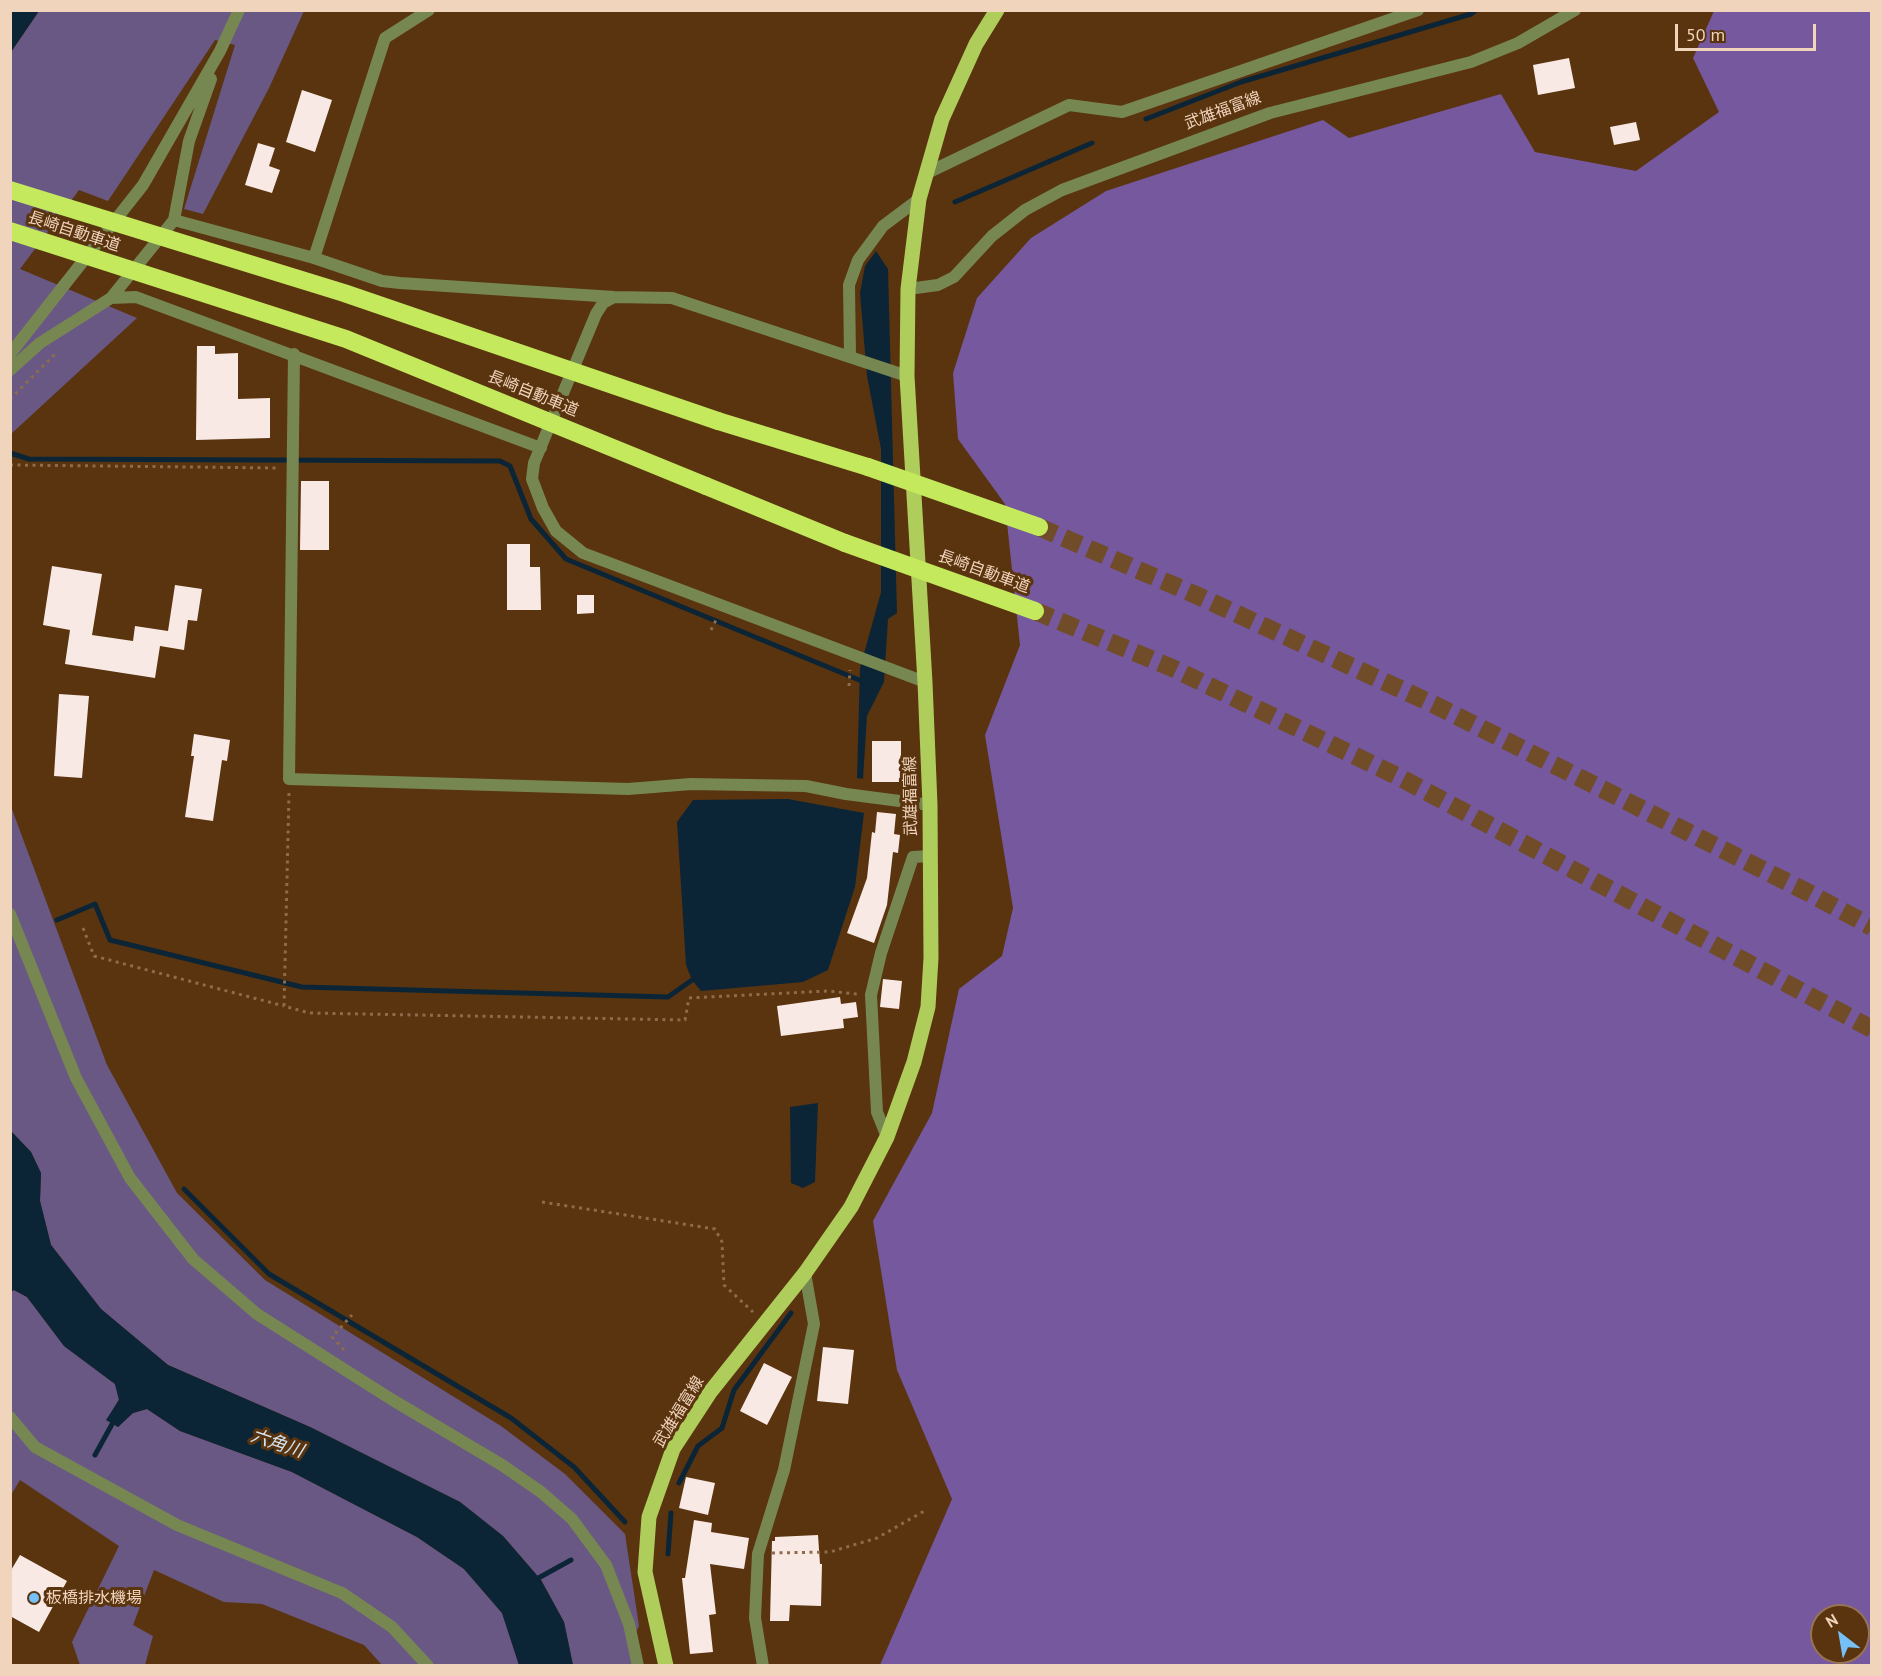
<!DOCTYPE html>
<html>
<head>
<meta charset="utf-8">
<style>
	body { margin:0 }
	#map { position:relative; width:1882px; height:1676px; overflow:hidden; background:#59340f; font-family:"PT Sans",sans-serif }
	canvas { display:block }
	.frame { position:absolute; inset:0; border:12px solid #f1d4bc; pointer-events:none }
	.north { position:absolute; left:1810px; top:1604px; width:60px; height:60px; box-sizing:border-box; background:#59340f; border:2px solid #967454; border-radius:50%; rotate:329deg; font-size:16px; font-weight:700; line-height:24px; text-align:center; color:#f1d4bc }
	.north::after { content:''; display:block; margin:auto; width:21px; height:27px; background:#76c0f7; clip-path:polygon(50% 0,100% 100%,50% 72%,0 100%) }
	.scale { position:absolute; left:1675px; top:24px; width:141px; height:27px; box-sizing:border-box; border:3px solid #f1d4bc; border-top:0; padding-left:8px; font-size:18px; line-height:21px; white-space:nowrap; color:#f1d4bc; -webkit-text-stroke:4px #59340f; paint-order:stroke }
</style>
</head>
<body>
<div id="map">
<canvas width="1882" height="1676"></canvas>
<div class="frame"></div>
<div class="north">N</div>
<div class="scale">50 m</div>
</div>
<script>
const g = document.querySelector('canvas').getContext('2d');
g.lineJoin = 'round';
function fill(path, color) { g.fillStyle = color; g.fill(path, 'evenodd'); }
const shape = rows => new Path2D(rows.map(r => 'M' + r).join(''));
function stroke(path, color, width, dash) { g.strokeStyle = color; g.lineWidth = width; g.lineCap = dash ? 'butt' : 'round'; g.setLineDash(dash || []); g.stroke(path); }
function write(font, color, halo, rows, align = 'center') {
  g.font = font + ' "PT Sans","Noto Sans JP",sans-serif'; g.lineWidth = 6; g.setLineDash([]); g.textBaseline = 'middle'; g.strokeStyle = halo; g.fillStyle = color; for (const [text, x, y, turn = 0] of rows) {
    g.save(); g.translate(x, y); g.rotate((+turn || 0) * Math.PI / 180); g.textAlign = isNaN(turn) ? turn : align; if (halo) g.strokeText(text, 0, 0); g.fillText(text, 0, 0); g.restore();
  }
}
fill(shape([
	[39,11,304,11,269,88,203,214,184,209,235,45,215,40,108,201,79,190,20,269,137,318,11,434,11,52],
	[10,804,107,1065,177,1193,265,1280,501,1426,565,1474,625,1534,639,1626,630,1643,633,1665,573,1665,564,1622,541,1580,503,1536,460,1502,310,1427,168,1365,101,1309,51,1245,40,1201,41,1173,31,1152,11,1131],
	[14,1290,27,1297,64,1346,115,1384,119,1399,107,1420,118,1427,133,1413,147,1409,180,1431,292,1472,417,1537,464,1569,502,1613,519,1665,382,1665,364,1645,262,1604,224,1602,154,1570,133,1625,153,1636,145,1665,80,1665,72,1642,119,1546,20,1480,11,1495,10,1292]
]), '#695884');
fill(shape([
	[1714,11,1871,11,1871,1665,880,1665,952,1499,897,1370,873,1221,932,1113,959,989,1002,956,1013,908,985,735,1020,645,1005,504,958,439,953,373,977,298,1031,238,1106,191,1323,120,1349,138,1501,94,1535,152,1636,171,1719,112,1693,58],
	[1822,1616,1858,1616,1858,1652,1822,1652]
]), '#75589e');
fill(shape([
	[11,10,39,11,11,52,10,11],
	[876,251,888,269,897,613,888,619,884,682,867,716,863,779,857,778,860,668,881,592,881,449,867,376,860,293,865,266],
	[788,799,864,813,855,887,828,970,803,982,701,991,692,980,686,965,677,822,693,800],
	[818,1103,815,1182,803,1188,791,1183,790,1107],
	[11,1131,31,1152,41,1173,40,1201,51,1245,101,1309,168,1365,310,1427,460,1502,503,1536,541,1580,564,1622,573,1665,519,1665,502,1613,464,1569,417,1537,292,1472,180,1431,147,1409,133,1413,118,1427,106,1420,119,1400,115,1384,64,1346,27,1297,14,1290,11,1292]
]), '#0c2536');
stroke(shape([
	[1146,119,1241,82,1471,14,1476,10],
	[955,202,1092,143],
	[10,453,29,459,500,461,510,466,531,519,566,559,864,682],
	[57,920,95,904,110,940,302,987,668,997,692,980],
	[184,1189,269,1274,511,1418,574,1467,625,1522],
	[95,1455,116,1417],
	[679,1483,698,1446,722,1428,734,1390,791,1313],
	[668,1554,671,1513],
	[533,1581,571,1560]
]), '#0c2536', 5);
fill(shape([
	[1569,58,1575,88,1538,95,1533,65],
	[302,90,332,100,315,152,286,142],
	[1636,122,1640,140,1614,145,1610,127],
	[258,143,275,148,269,166,280,170,272,193,245,185],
	[197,346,215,346,215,354,238,353,238,399,270,398,270,438,196,440],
	[301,481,329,481,329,550,300,550],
	[507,544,530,544,530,567,540,567,541,610,507,610],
	[52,566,102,574,92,635,133,641,135,626,168,631,175,585,202,589,197,621,188,620,184,650,160,646,155,678,65,664,70,630,43,625],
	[577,595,594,595,594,613,577,614],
	[59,694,89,696,82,778,54,776],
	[194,734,230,740,227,761,222,760,213,821,185,817,194,756,191,756],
	[872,741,901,741,901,782,872,782],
	[877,812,896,814,894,834,900,835,898,853,893,852,887,905,874,943,847,933,867,878,872,832,875,833],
	[883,979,902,981,899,1009,880,1007],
	[840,997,841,1004,856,1002,858,1017,843,1019,844,1028,781,1036,777,1006],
	[823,1347,854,1350,848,1404,817,1401],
	[764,1363,792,1377,767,1425,740,1411],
	[686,1477,715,1483,708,1515,679,1508],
	[694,1520,712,1523,711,1532,749,1538,744,1569,710,1564,716,1614,709,1615,713,1652,690,1654,682,1578,685,1578],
	[818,1535,820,1564,822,1564,821,1606,790,1605,789,1621,770,1621,772,1541,775,1541,775,1537],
	[20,1555,67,1581,39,1632,10,1616,10,1572]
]), '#f9e9e4');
stroke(shape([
	[1039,527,1196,595,1435,705,1809,893,1872,927],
	[1035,611,1170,667,1399,777,1872,1029]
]), '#704c29', 18, [18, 9]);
stroke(shape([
	[10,399,58,351],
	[10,465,279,468],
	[711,630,717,618],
	[849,686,850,670],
	[289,793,284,1006,309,1013,685,1020,689,998,828,991,857,994],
	[83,928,94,956,284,1006],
	[542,1202,715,1229,722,1242,724,1285,753,1312],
	[344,1350,332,1337,352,1315],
	[772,1553,830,1552,877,1538,926,1510]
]), '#8e6b4b', 3, [3, 4.5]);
stroke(shape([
	[429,10,385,38,314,258,382,281,400,283,614,297,672,298,907,376],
	[927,173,1069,105,1122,112,1418,10],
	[174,220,314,258],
	[614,297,603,303,596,314,534,463,532,479,543,508,556,531,583,553,925,682],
	[111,298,136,297,541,448],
	[10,354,143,185,220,51,239,10],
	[294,354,289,779,628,789,691,784,806,786,846,794,930,805],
	[850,356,849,285,858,260,883,226,919,199],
	[10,370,40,343,111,298,174,220,189,141,211,79],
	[10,914,76,1078,130,1178,193,1259,257,1314,391,1399,502,1465,541,1492,572,1519,606,1565,629,1624,638,1666],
	[887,1137,877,1112,871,995,881,953,913,857,930,856],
	[10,1417,35,1447,177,1525,342,1593,392,1627,428,1666],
	[763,1666,755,1618,758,1554,784,1470,814,1324,805,1273]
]), '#778752', 12);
stroke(shape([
	[908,289,938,285,954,277,992,236,1025,210,1062,190,1270,113,1471,62,1518,43,1575,10]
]), '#778752', 12);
stroke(shape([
	[666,1666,645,1572,649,1517,673,1449,711,1391,805,1273,851,1207,887,1137,914,1062,928,1007,931,958,930,805,925,682,907,376,908,289,919,199,942,119,976,44,997,10]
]), '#afcd5b', 15);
stroke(shape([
	[718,421,868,467],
	[706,486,845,543]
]), '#c4e95c', 18);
stroke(shape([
	[10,190,344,293,718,421],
	[10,231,346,339,706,486],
	[868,467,1039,527],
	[845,543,1035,611]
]), '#c4e95c', 18);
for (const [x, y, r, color] of [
	[34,1598,6,"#76c0f7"]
]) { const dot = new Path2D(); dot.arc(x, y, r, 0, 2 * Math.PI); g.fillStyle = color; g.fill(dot); stroke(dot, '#59340f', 2); }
write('16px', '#f1d4bc', '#59340f', [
	["武雄福富線",1223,111,-20],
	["長崎自動車道",74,232,18],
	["長崎自動車道",533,394,22],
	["長崎自動車道",984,572,20],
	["武雄福富線",911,796,-91],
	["武雄福富線",679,1412,-58]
]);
write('16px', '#f1d4bc', '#59340f', [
	["板橋排水機場",46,1598]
], 'left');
write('italic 18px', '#d3e5f4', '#59340f', [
	["六角川",277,1444,18]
]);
</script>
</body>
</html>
